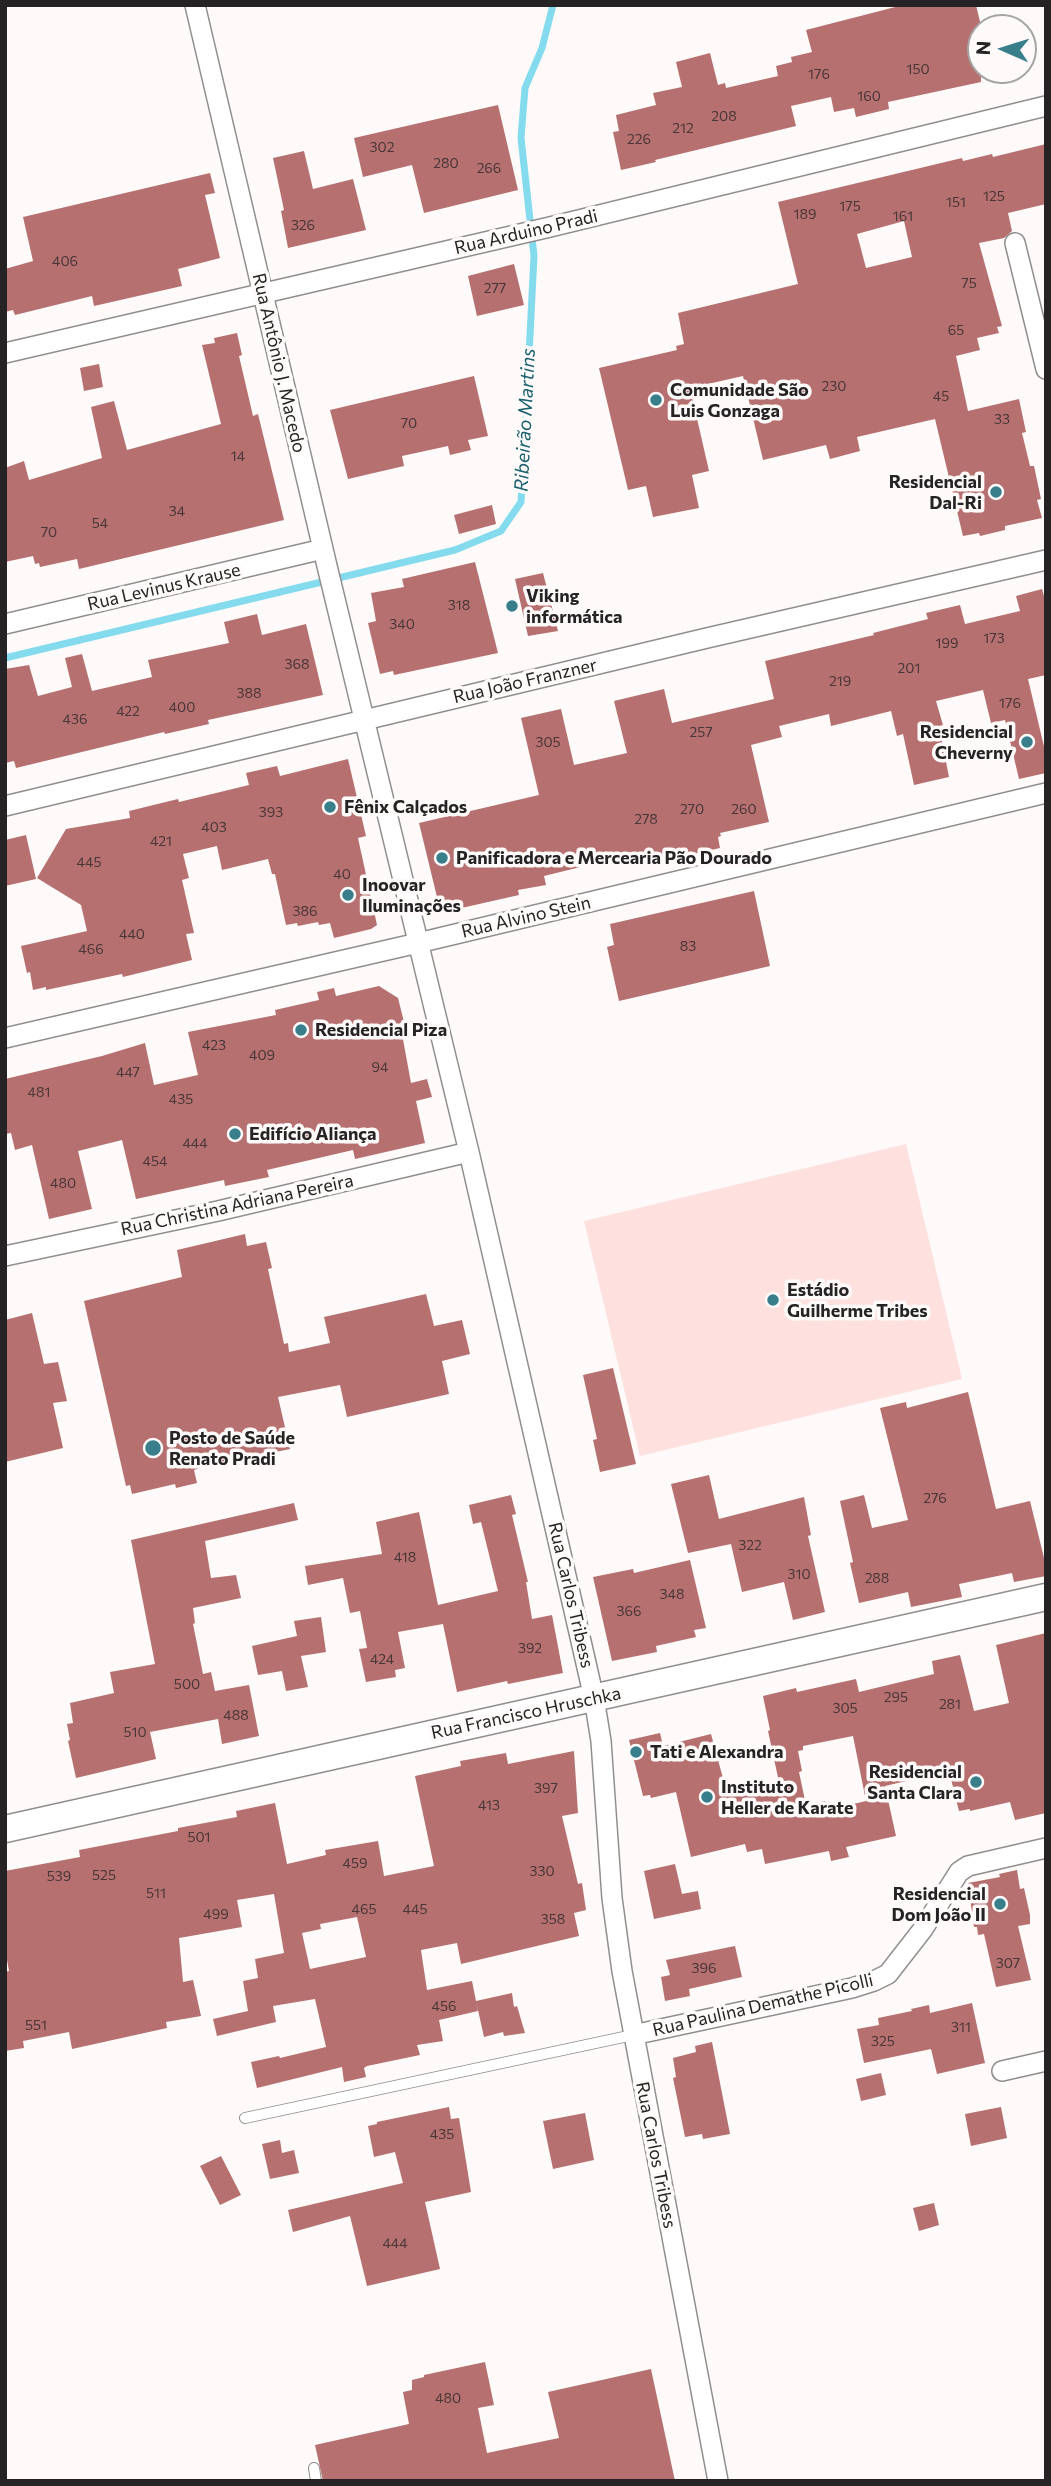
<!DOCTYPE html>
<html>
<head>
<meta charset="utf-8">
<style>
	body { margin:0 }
	#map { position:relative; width:1051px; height:2486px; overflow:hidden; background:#fefafa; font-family:Commissioner,sans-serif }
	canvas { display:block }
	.frame { position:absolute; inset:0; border:7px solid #252323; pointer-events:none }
	.north { position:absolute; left:967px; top:14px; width:70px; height:70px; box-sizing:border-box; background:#fefafa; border:2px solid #a7a4a4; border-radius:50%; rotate:273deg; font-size:19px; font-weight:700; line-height:28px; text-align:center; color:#252323 }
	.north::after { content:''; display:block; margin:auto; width:24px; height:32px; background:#397f8b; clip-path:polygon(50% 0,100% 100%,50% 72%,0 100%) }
</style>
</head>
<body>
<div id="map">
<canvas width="1051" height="2486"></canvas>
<div class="frame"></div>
<div class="north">N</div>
</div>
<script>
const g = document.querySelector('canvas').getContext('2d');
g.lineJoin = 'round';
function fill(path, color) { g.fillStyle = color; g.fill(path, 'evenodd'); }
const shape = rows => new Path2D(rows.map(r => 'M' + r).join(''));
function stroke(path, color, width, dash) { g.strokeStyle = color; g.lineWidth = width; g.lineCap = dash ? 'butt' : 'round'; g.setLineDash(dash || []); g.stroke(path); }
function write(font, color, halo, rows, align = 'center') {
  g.font = font + ' Commissioner,sans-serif'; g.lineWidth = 7; g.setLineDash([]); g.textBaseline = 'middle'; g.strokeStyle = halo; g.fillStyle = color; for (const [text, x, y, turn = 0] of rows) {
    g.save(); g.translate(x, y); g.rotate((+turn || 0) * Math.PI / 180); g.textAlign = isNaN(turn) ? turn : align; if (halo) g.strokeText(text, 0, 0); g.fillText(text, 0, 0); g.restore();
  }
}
fill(shape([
	[906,1144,962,1379,640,1456,584,1221]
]), '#fee0df');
stroke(shape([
	[5,658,455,550,501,531,521,502,524,455,534,256,521,138,525,88,542,48,553,5]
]), '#83dbed', 7);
fill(shape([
	[903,5,976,5,981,26,981,82,888,102,889,109,856,117,854,108,834,112,831,97,791,106,796,126,655,160,656,162,621,170,613,132,619,131,616,115,656,105,653,93,682,87,676,62,710,53,718,85,725,83,726,88,778,76,776,66,792,62,791,57,812,52,806,30],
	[498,105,518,190,424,213,412,165,363,177,354,138],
	[1046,144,1046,204,1008,213,1012,231,1004,238,979,243,1002,326,997,327,999,333,977,338,980,350,956,356,968,411,1019,399,1026,432,1022,433,1030,466,1034,466,1041,499,1037,500,1042,518,1005,526,1005,530,980,536,979,533,963,536,935,419,857,437,860,451,830,459,826,445,763,460,743,376,690,388,709,471,692,475,699,508,653,517,646,486,628,490,599,368,677,350,676,346,684,344,678,313,798,284,778,202,962,158,963,161,992,154,993,157],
	[904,221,912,257,866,268,857,234],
	[304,151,313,189,353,179,366,230,288,248,281,211,284,210,273,158],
	[210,173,215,193,205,195,220,258,178,269,182,286,94,306,92,296,15,315,13,310,5,312,5,269,33,261,23,217],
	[514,264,524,305,477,316,468,276],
	[237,333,242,355,239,356,253,416,258,414,284,520,79,569,77,559,40,567,39,563,35,564,33,556,5,562,5,468,24,461,29,480,102,458,91,407,114,401,127,450,221,424,202,345,215,343,214,338],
	[99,364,103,387,84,391,80,368],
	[474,376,488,436,468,440,471,450,450,455,448,446,402,456,404,466,348,479,330,410],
	[492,505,496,524,459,534,454,515],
	[475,562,498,653,394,675,393,671,380,674,368,623,376,621,371,593,404,587,402,579],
	[543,573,558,631,528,636,515,579],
	[1042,589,1046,603,1046,675,1028,679,1046,755,1046,773,1019,779,1005,720,991,723,983,690,936,701,943,725,939,726,949,777,914,785,903,734,897,736,891,711,831,726,829,714,779,726,782,737,751,745,769,822,720,833,721,836,718,837,720,848,638,867,636,856,609,860,544,876,546,885,518,890,519,895,457,909,437,897,419,823,539,795,521,718,561,709,574,765,627,753,614,701,664,689,672,723,774,699,765,661,874,635,873,633,928,619,926,613,960,605,965,624,1020,611,1016,596],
	[257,614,262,635,306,624,323,695,208,720,209,724,165,734,164,732,16,768,14,761,5,763,5,669,29,665,38,696,72,687,65,658,82,654,92,691,152,677,148,660,229,643,224,622],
	[348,759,366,836,358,838,377,925,371,929,334,938,330,923,319,925,318,922,298,926,297,923,286,925,275,874,272,874,268,859,222,870,217,846,183,854,189,878,182,880,194,933,186,934,192,960,123,977,122,974,46,990,46,987,33,990,30,972,27,973,21,946,87,931,81,905,37,878,66,829,130,818,129,811,178,799,179,802,249,785,246,773,277,766,280,776],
	[26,835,36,879,5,886,5,840],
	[754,891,770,966,619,1001,607,947,614,945,610,924],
	[379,986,398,998,404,1022,400,1023,411,1083,427,1079,432,1097,416,1101,425,1143,355,1159,353,1150,267,1170,269,1177,225,1186,224,1180,136,1199,122,1140,78,1151,92,1209,49,1219,32,1145,15,1150,11,1133,5,1134,5,1079,102,1056,145,1043,154,1085,198,1075,188,1032,276,1015,275,1010,319,1000,317,992,334,988,336,996],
	[245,1234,247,1246,266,1242,272,1268,268,1269,284,1344,288,1343,289,1352,330,1343,324,1317,426,1294,434,1326,462,1320,470,1354,442,1361,449,1394,347,1417,340,1385,278,1397,290,1449,200,1468,194,1470,197,1483,176,1488,175,1484,132,1494,130,1485,126,1486,84,1301,182,1277,177,1250],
	[32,1313,44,1364,58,1362,67,1401,53,1403,63,1448,5,1462,5,1320],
	[613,1368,636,1464,600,1472,593,1440,597,1439,583,1375],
	[968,1392,996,1509,1030,1501,1046,1566,1046,1576,1014,1582,1012,1573,959,1584,962,1597,911,1607,908,1592,859,1603,850,1563,853,1562,840,1501,864,1495,872,1528,908,1520,880,1408,906,1402,907,1408],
	[709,1475,719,1519,804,1497,811,1535,808,1536,825,1612,793,1620,784,1582,742,1592,731,1544,688,1553,671,1484],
	[511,1495,516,1514,512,1515,528,1582,526,1582,532,1619,552,1615,563,1673,508,1684,507,1681,457,1692,443,1624,398,1632,405,1668,395,1670,396,1677,366,1682,359,1649,367,1648,360,1611,350,1613,343,1578,308,1585,305,1566,382,1554,376,1522,419,1512,438,1605,498,1591,481,1522,473,1524,469,1505],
	[294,1503,298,1520,205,1541,211,1578,236,1575,241,1598,193,1608,195,1623,193,1624,203,1674,211,1672,215,1691,249,1685,259,1736,222,1744,218,1719,150,1732,156,1759,76,1778,68,1741,70,1740,67,1724,73,1723,70,1703,114,1693,110,1672,155,1664,131,1540],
	[690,1560,706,1628,694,1630,696,1637,656,1646,657,1652,612,1661,593,1577,633,1569,634,1573],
	[321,1617,326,1652,301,1656,308,1687,286,1691,282,1671,258,1675,252,1646,297,1636,294,1621],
	[1046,1633,1046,1813,1015,1820,1010,1802,970,1811,970,1809,959,1811,949,1771,885,1786,896,1836,846,1847,849,1857,831,1861,829,1851,765,1864,762,1849,747,1852,745,1844,691,1857,676,1792,651,1798,650,1795,643,1796,629,1740,660,1733,663,1746,711,1734,727,1793,779,1782,768,1731,770,1730,763,1696,796,1688,797,1692,856,1679,859,1692,934,1674,932,1661,960,1655,974,1711,1009,1703,996,1645],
	[853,1736,866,1801,828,1810,825,1801,806,1805,799,1772,802,1771,798,1751,803,1750,803,1746],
	[574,1751,578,1813,562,1816,578,1884,582,1883,586,1910,574,1913,579,1936,461,1964,457,1943,421,1950,427,1990,472,1981,478,2011,439,2020,443,2041,417,2045,420,2055,367,2066,364,2068,366,2077,344,2082,342,2067,257,2088,251,2062,279,2056,280,2058,326,2047,315,1999,273,2006,276,2022,217,2036,213,2019,248,2011,243,1981,258,1978,255,1959,284,1953,274,1894,237,1900,242,1927,179,1938,183,1982,193,1980,201,2016,166,2022,167,2028,72,2049,69,2032,23,2041,24,2048,5,2051,5,1972,9,1971,5,1949,5,1871,80,1857,79,1850,178,1831,178,1828,237,1817,236,1811,275,1803,287,1864,326,1855,325,1850,378,1841,384,1876,434,1866,415,1776,461,1766,460,1761,506,1753,508,1764],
	[357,1917,366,1957,310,1969,302,1933,321,1929,320,1924],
	[675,1864,682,1894,698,1891,701,1909,654,1919,644,1871],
	[1017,1870,1020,1889,1024,1888,1030,1915,1030,1924,1018,1926,1031,1980,996,1987,984,1934,978,1935,977,1927,974,1927,968,1883,1000,1877,999,1874],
	[735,1946,742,1977,689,1989,690,1996,665,2001,661,1977,670,1975,666,1960],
	[512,1993,514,2007,517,2006,525,2033,504,2036,503,2032,484,2037,476,2001],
	[972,2003,985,2063,937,2074,931,2049,864,2063,857,2029,879,2025,878,2018,912,2011,911,2009,929,2005,930,2013],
	[712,2042,730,2134,703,2139,702,2134,685,2137,673,2078,676,2077,673,2058,696,2052,695,2046],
	[881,2073,886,2095,861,2101,856,2079],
	[449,2107,451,2119,459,2118,471,2192,425,2202,440,2269,367,2286,350,2216,293,2232,288,2210,403,2183,395,2152,374,2157,368,2126,377,2124,377,2122],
	[1001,2107,1007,2138,971,2146,965,2114],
	[585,2113,594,2160,553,2169,543,2121],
	[280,2140,282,2153,294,2150,299,2173,270,2179,262,2144],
	[221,2156,241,2195,220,2205,200,2166],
	[934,2203,939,2225,919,2231,913,2208],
	[485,2362,494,2405,478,2408,487,2453,559,2438,548,2392,651,2369,675,2481,323,2481,315,2445,409,2424,403,2392,412,2390,412,2380,424,2377,424,2375]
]), '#b5706f');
const lane = shape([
	[245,2118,633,2035],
	[314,2468,316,2481]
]);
const street = shape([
	[195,5,327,566,469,1152,594,1698,601,1741,612,1898,622,1971,718,2481],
	[1015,243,1046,369],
	[5,353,550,227,1046,106],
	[5,624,323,549],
	[5,806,707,638,1046,560],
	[5,1038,418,943,1046,793],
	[5,1256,218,1211,469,1152],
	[633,2035,852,1988,874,1981,888,1974,923,1929,959,1872,968,1866,1046,1848],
	[1002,2071,1046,2061]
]);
const secondary = shape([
	[5,1829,1046,1597]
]);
stroke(lane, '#918e8e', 12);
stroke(street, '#918e8e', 22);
stroke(secondary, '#918e8e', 29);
stroke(lane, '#fff', 10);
stroke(street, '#fff', 19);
stroke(secondary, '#fff', 26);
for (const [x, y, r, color] of [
	[656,400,7,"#397f8b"],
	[996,492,7,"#397f8b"],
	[512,606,7,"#397f8b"],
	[1027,742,7,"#397f8b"],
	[330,807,7,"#397f8b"],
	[442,858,7,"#397f8b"],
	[348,895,7,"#397f8b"],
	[301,1030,7,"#397f8b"],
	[235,1134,7,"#397f8b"],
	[773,1300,7,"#397f8b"],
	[153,1448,9,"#397f8b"],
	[636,1752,7,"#397f8b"],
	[976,1782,7,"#397f8b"],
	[707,1797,7,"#397f8b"],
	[1000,1904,7,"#397f8b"]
]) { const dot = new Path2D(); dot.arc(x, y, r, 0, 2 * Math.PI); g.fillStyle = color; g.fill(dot); stroke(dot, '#fefafa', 2.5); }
write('14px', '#493636', null, [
	["150",918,69],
	["176",819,74],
	["160",869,96],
	["208",724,116],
	["212",683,128],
	["226",639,139],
	["302",382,147],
	["280",446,163],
	["266",489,168],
	["125",994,196],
	["151",956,202],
	["175",850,206],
	["189",805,214],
	["161",903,216],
	["326",303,225],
	["406",65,261],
	["75",969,283],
	["277",495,288],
	["65",956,330],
	["230",834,386],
	["45",941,396],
	["33",1002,419],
	["70",409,423],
	["14",238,456],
	["34",177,511],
	["54",100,523],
	["70",49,532],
	["318",459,605],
	["340",402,624],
	["173",994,638],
	["199",947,643],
	["368",297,664],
	["201",909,668],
	["219",840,681],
	["388",249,693],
	["176",1010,703],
	["400",182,707],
	["422",128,711],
	["436",75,719],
	["257",701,732],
	["305",548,742],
	["270",692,809],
	["260",744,809],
	["393",271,812],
	["278",646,819],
	["403",214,827],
	["421",161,841],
	["445",89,862],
	["40",342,874],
	["386",305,911],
	["440",132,934],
	["83",688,946],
	["466",91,949],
	["423",214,1045],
	["409",262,1055],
	["94",380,1067],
	["447",128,1072],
	["481",39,1092],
	["435",181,1099],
	["444",195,1143],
	["454",155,1161],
	["480",63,1183],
	["276",935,1498],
	["322",750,1545],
	["418",405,1557],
	["310",799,1574],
	["288",877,1578],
	["348",672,1594],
	["366",629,1611],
	["392",530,1648],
	["424",382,1659],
	["500",187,1684],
	["295",896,1697],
	["281",950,1704],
	["305",845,1708],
	["488",236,1715],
	["510",135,1732],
	["397",546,1788],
	["413",489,1805],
	["501",199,1837],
	["459",355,1863],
	["330",542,1871],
	["525",104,1875],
	["539",59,1876],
	["511",156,1893],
	["465",364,1909],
	["445",415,1909],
	["499",216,1914],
	["358",553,1919],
	["307",1008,1963],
	["396",704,1968],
	["456",444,2006],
	["551",36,2025],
	["311",961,2027],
	["325",883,2041],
	["435",442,2134],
	["444",395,2243],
	["480",448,2398]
]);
write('18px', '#252323', '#fefafa', [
	["Rua Arduino Pradi",526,232,-13],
	["Rua Antônio J. Macedo",279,363,77],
	["Rua Levinus Krause",164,587,-13],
	["Rua João Franzner",525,681,-13],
	["Rua Alvino Stein",526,917,-13],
	["Rua Christina Adriana Pereira",237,1205,-12],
	["Rua Carlos Tribess",571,1595,77],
	["Rua Francisco Hruschka",526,1713,-12],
	["Rua Paulina Demathe Picolli",763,2005,-13],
	["Rua Carlos Tribess",656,2155,79]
]);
write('bold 18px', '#252323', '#fefafa', [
	["Comunidade São",670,390],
	["Luis Gonzaga",670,411],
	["Residencial",982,482,"right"],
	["Dal-Ri",982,503,"right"],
	["Viking",526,596],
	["informática",526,617],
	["Residencial",1013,732,"right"],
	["Cheverny",1013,753,"right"],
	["Fênix Calçados",344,807],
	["Panificadora e Mercearia Pão Dourado",456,858],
	["Inoovar",362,885],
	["Iluminações",362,906],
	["Residencial Piza",315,1030],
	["Edifício Aliança",249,1134],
	["Estádio",787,1290],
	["Guilherme Tribes",787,1311],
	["Posto de Saúde",169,1438],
	["Renato Pradi",169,1459],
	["Tati e Alexandra",650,1752],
	["Residencial",962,1772,"right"],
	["Santa Clara",962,1793,"right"],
	["Instituto",721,1787],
	["Heller de Karate",721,1808],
	["Residencial",986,1894,"right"],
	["Dom João II",986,1915,"right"]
], 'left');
write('italic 19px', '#18616d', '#fefafa', [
	["Ribeirão Martins",525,420,-87]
]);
</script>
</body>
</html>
